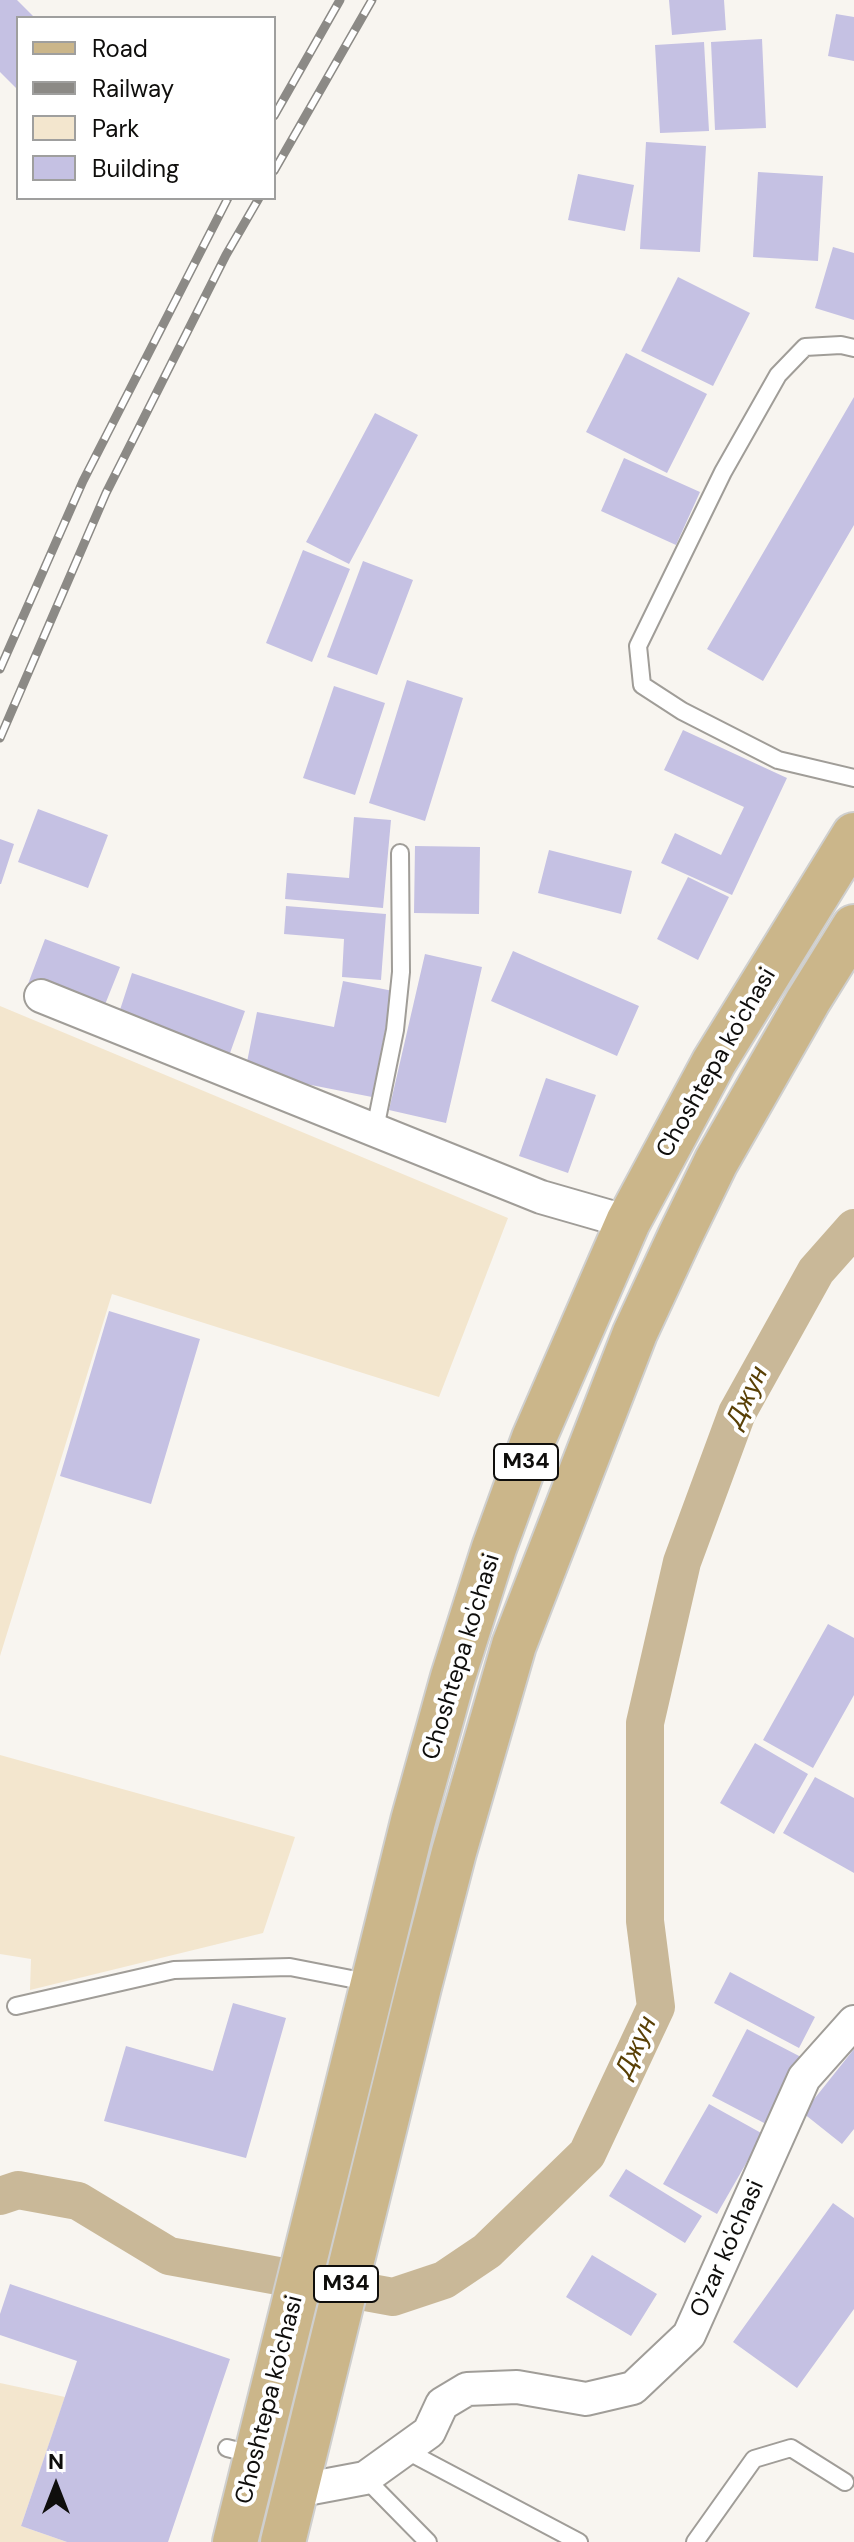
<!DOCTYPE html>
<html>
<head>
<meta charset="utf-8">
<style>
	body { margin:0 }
	#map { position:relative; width:854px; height:2542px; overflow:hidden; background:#f8f5f0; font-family:"DM Sans",sans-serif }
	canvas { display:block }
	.legend { position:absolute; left:16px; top:16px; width:260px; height:184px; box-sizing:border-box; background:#fff; border:2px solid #9f9f9e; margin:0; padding:10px 14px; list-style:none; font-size:24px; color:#0f0e0c }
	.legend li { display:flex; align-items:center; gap:16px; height:40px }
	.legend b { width:40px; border:2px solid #9f9f9e }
	.north { position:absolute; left:16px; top:2446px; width:80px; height:80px; -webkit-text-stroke:6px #fff; paint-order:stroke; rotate:0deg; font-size:22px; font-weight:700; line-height:32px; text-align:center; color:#0f0e0c }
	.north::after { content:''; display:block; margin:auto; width:28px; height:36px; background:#0f0e0c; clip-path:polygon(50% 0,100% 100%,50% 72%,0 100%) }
</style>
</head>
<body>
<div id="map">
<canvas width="854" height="2542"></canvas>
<ul class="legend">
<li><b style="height:10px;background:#cbb68a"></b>Road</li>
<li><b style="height:10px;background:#8c8a86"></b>Railway</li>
<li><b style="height:22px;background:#f3e6ce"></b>Park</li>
<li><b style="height:22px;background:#c5c1e3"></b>Building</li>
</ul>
<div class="north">N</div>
</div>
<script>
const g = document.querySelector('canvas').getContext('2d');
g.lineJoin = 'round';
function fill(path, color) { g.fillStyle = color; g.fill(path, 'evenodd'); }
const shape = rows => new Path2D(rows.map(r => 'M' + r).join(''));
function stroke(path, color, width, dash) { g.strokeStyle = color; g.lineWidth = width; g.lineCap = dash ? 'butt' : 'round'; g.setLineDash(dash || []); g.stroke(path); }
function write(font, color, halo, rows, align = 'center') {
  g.font = font + ' "DM Sans",sans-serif'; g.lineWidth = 8; g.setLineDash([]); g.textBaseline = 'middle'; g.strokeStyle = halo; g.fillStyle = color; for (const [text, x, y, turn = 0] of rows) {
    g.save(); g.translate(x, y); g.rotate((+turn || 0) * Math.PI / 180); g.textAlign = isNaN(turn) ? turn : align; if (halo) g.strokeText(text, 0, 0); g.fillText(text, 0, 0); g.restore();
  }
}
fill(shape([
	[0,1006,508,1218,439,1397,112,1294,0,1656],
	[0,1755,295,1837,263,1933,30,1990,31,1959,0,1954],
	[0,2383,65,2397,21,2526,67,2542,0,2542]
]), '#f3e6ce');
stroke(shape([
	[0,2196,18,2190,78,2201,169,2256,393,2297,444,2280,487,2251,587,2154,656,2007,645,1921,645,1723,682,1562,737,1413,816,1271,854,1228]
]), '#c9b898', 38);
fill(shape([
	[0,0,17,0,35,18,18,18,18,90,0,72],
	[669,0,724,0,726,30,672,35],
	[836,14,854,17,854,61,828,56],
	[762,39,766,128,715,130,711,42],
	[704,42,709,131,660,133,655,45],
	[646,142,706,146,700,252,640,249],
	[758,172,823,176,818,261,753,257],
	[578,174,634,185,625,231,568,220],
	[833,247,854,253,854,320,815,308],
	[678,277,750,313,713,386,641,351],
	[626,353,707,394,667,473,586,432],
	[854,397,854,525,763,681,707,649],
	[375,413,418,435,349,564,306,542],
	[624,458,700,492,676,545,601,511],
	[303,550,350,569,312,662,266,643],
	[363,561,413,580,377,675,327,657],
	[407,680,463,698,425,821,369,803],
	[334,686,385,703,355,795,303,778],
	[683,730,787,778,732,895,661,863,675,833,721,855,744,807,664,770],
	[38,809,108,835,88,888,18,862],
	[354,817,391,820,383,908,285,899,287,873,349,878],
	[0,839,14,844,1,884,0,884],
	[415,846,480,847,479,914,414,913],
	[549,850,632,871,621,914,538,893],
	[688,877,729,897,698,960,657,939],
	[286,906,386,914,381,980,342,977,344,939,284,934],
	[45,939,120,967,102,1012,28,984],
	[513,951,639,1006,617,1056,491,1001],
	[425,954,482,967,446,1123,389,1110],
	[132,973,245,1011,230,1053,118,1016],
	[343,981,393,991,372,1097,245,1072,257,1012,334,1027],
	[546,1078,596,1095,568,1173,519,1156],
	[109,1311,200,1339,151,1504,60,1476],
	[828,1624,854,1638,854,1695,813,1768,763,1740],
	[755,1743,808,1774,774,1834,720,1803],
	[815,1777,854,1798,854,1873,783,1833],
	[730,1972,815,2017,799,2048,714,2003],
	[233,2003,286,2018,246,2158,104,2121,126,2046,213,2071],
	[747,2029,801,2057,766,2124,712,2096],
	[854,2049,854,2129,842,2144,803,2113],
	[709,2104,763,2134,717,2214,663,2184],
	[626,2169,702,2216,685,2243,609,2196],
	[833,2203,854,2218,854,2309,797,2388,733,2342],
	[592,2255,657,2294,631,2336,566,2297],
	[10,2284,230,2359,168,2542,67,2542,21,2526,77,2361,0,2335,0,2314]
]), '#c5c1e3');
const service = shape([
	[854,348,841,345,805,347,778,375,723,472,638,646,642,685,682,711,778,760,854,778],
	[375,1129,395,1030,401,972,400,853],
	[16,2006,174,1970,290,1967,372,1983],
	[227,2448,255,2455],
	[405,2450,579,2542],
	[360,2477,365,2478,428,2542],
	[695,2542,754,2459,791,2448,845,2482]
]);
const minor = shape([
	[41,996,541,1197,628,1222],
	[296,2491,365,2478,429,2432,442,2404,467,2389,517,2387,586,2399,633,2388,689,2335,804,2078,854,2022]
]);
const primary = shape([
	[235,2542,413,1821,453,1677,494,1548,534,1438,628,1222,714,1062,854,835],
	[283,2542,419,1987,454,1852,514,1645,635,1333,680,1236,716,1162,808,1001,854,927]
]);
stroke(service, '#a09d98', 20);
stroke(minor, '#a09d98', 36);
stroke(primary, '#cfcfce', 48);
stroke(service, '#fff', 16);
stroke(minor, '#fff', 32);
stroke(primary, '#cbb68a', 44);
const rail = shape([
	[274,116,340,0],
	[274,171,372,0],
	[0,669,83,481,228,198],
	[0,738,106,493,226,255,259,198]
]);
stroke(rail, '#8c8a86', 9);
stroke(rail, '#fff', 6, [18]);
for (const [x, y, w] of [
	[526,1462,64],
	[346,2284,64]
]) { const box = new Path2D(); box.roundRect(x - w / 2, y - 18, w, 36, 6); g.fillStyle = '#fff'; g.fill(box); stroke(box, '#0f0e0c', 2); }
write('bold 22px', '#0f0e0c', null, [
	["M34",526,1462],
	["M34",346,2284]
]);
write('24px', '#0f0e0c', '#fff', [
	["Choshtepa ko'chasi",717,1063,-60],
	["Choshtepa ko'chasi",462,1657,-73],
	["O'zar ko'chasi",728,2249,-66],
	["Choshtepa ko'chasi",270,2400,-76]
]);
write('italic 26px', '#594006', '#fff', [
	["Джун",748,1397,-64],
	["Джун",637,2047,-65]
]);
</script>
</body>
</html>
